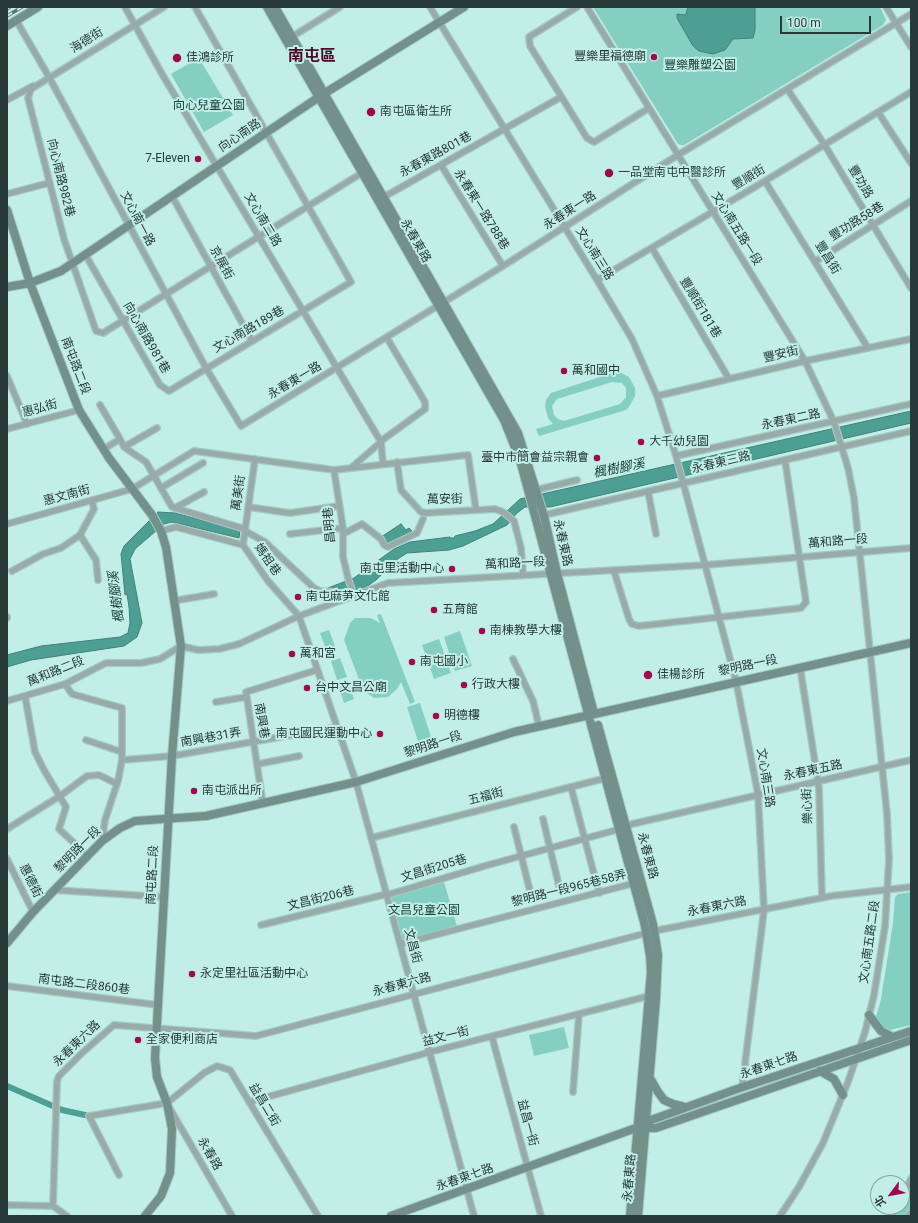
<!DOCTYPE html>
<html>
<head>
<meta charset="utf-8">
<style>
	body { margin:0 }
	#map { position:relative; width:918px; height:1223px; overflow:hidden; background:#c1eee6; font-family:Roboto,"Noto Sans TC",sans-serif }
	canvas { display:block }
	.frame { position:absolute; inset:0; border:8px solid #283a37; pointer-events:none }
	.north { position:absolute; left:870px; top:1175px; width:40px; height:40px; box-sizing:border-box; background:#c1eee6; border:1px solid #84a6a0; border-radius:50%; rotate:238deg; font-size:11px; font-weight:700; line-height:16px; text-align:center; color:#283a37 }
	.north::after { content:''; display:block; margin:auto; width:14px; height:18px; background:#a0094e; clip-path:polygon(50% 0,100% 100%,50% 72%,0 100%) }
	.scale { position:absolute; left:780px; top:16px; width:91px; height:18px; box-sizing:border-box; border:2px solid #283a37; border-top:0; padding-left:5px; font-size:12px; line-height:14px; white-space:nowrap; color:#283a37; -webkit-text-stroke:3px #c1eee6; paint-order:stroke }
</style>
</head>
<body>
<div id="map">
<canvas width="918" height="1223"></canvas>
<div class="frame"></div>
<div class="north">北</div>
<div class="scale">100 m</div>
</div>
<script>
const g = document.querySelector('canvas').getContext('2d');
g.lineJoin = 'round';
function fill(path, color) { g.fillStyle = color; g.fill(path, 'evenodd'); }
const shape = rows => new Path2D(rows.map(r => 'M' + r).join(''));
function stroke(path, color, width, dash) { g.strokeStyle = color; g.lineWidth = width; g.lineCap = dash ? 'butt' : 'round'; g.setLineDash(dash || []); g.stroke(path); }
function write(font, color, halo, rows, align = 'center') {
  g.font = font + ' Roboto,"Noto Sans TC",sans-serif'; g.lineWidth = 4; g.setLineDash([]); g.textBaseline = 'middle'; g.strokeStyle = halo; g.fillStyle = color; for (const [text, x, y, turn = 0] of rows) {
    g.save(); g.translate(x, y); g.rotate((+turn || 0) * Math.PI / 180); g.textAlign = isNaN(turn) ? turn : align; if (halo) g.strokeText(text, 0, 0); g.fillText(text, 0, 0); g.restore();
  }
}
fill(shape([
	[593,7,880,7,886,20,883,25,684,145,681,145,678,144],
	[199,58,233,115,204,132,171,74],
	[618,371,629,377,635,388,635,396,629,407,626,410,539,436,536,429,553,424,548,418,545,407,546,400,551,393],
	[612,382,622,383,626,388,626,397,620,404,564,421,558,419,554,415,552,406,557,399],
	[381,614,415,702,410,704,401,682,397,689,388,697,374,698,363,690,344,640,350,623,355,618,371,618,380,623,377,615],
	[329,630,336,649,327,652,320,633],
	[460,631,472,666,455,671,444,637],
	[439,639,451,673,434,679,422,645],
	[340,658,347,677,337,680,331,661],
	[347,680,354,699,344,703,338,684],
	[420,703,431,737,418,741,407,707],
	[444,882,457,926,403,941,391,897],
	[911,892,911,1025,890,1030,882,1027,876,1017,881,999,893,923,895,897,898,894],
	[564,1027,569,1048,534,1056,529,1035],
	[910,1192,911,1193,911,1208,906,1216,896,1216]
]), '#85cec2');
const water = shape([
	[688,7,755,7,755,30,753,38,733,39,725,50,713,54,699,51,693,46,677,18,677,14,684,15,686,14,688,7],
	[911,411,911,423,550,507,525,507,517,513,507,525,463,546,449,550,407,553,399,558,376,580,366,587,342,595,338,587,328,588,354,578,394,549,410,542,450,537,450,538,454,538,455,536,475,531,493,524,520,499,911,411],
	[158,512,175,513,240,530,239,538,172,522,164,524,135,549,130,559,142,623,137,637,124,646,31,660,7,667,7,655,41,646,120,637,128,633,130,623,129,607,127,594,125,595,121,554,124,546,158,512],
	[401,524,406,530,409,528,413,532,388,546,381,537,401,524]
]);
fill(water, '#4d9f93');
stroke(water, '#428177', 1);
stroke(shape([
	[7,1086,62,1110,85,1115]
]), '#4d9f93', 6);
const street = shape([
	[125,7,162,74,381,442,383,464],
	[164,7,31,89,28,98,64,239,96,331,103,333,365,171],
	[430,7,597,280,632,339,657,396,676,456,736,681,758,794,764,910,742,1088],
	[577,7,529,37,530,46,587,138,594,142,649,108],
	[587,7,805,361,834,422,848,468,854,498,887,814,889,859,885,926,874,995,865,1032,848,1082,823,1143,799,1187,780,1216],
	[886,7,911,47],
	[16,20,49,77,206,368,241,426,503,266,678,155,911,14],
	[290,38,340,7],
	[788,90,824,144,911,288],
	[7,100,33,86],
	[878,112,911,163],
	[441,165,503,266],
	[765,181,868,348],
	[7,194,49,183],
	[172,196,252,341],
	[382,198,561,97],
	[652,248,729,379],
	[85,254,160,385,169,391,351,282,195,7],
	[816,261,911,201],
	[597,280,765,181,911,92],
	[7,376,27,424],
	[657,396,805,361,911,339],
	[100,405,120,439],
	[7,429,79,410],
	[381,441,425,409,425,402,387,338],
	[124,447,157,428],
	[104,449,120,439,124,447,146,462,172,507,175,508,245,529],
	[676,456,911,404],
	[397,462,401,490,421,512,426,513,495,509,503,512,514,521,521,548,523,574],
	[352,467,381,442],
	[334,470,343,528,343,557,348,578,354,596],
	[161,488,203,463],
	[536,490,577,480],
	[648,491,656,534],
	[248,507,290,513,339,506],
	[175,508,204,492],
	[540,516,911,431],
	[7,524,132,489,194,451,334,470,468,455,476,510],
	[161,531,176,527,243,545,268,581,299,616,356,782,474,1216],
	[245,531,265,542,314,588,320,591,335,592,340,596,349,597],
	[290,534,343,528],
	[343,534,362,524,381,539,384,545,388,547,417,533,423,519],
	[80,535,96,560,98,580],
	[243,545,255,459],
	[12,571,43,554,61,548,80,535,94,509,92,501],
	[614,571,629,619,632,624,639,626,801,608,806,602,785,460],
	[173,601,214,594],
	[7,617,7,618],
	[513,659,533,701,539,726],
	[800,667,819,788,822,898],
	[65,684,72,694,122,708,122,760,118,781,105,820,102,841],
	[25,696,35,752,44,770,66,807,59,829,87,855],
	[7,701,65,684,106,663,141,663,160,659,181,646,198,650,219,649,239,644,299,616,388,583,705,565,911,548],
	[216,702,246,697],
	[86,740,122,752],
	[122,760,172,756,337,727],
	[258,764,299,756],
	[571,787,599,893],
	[263,804,246,692,317,670],
	[543,819,559,886],
	[514,827,530,891],
	[7,829,60,796,87,776,99,775,117,784],
	[371,838,606,778],
	[7,859,33,912],
	[54,890,164,897],
	[387,895,488,865,620,829,632,824,911,760],
	[261,925,387,894],
	[400,944,635,883],
	[7,986,158,1005],
	[492,1037,541,1216],
	[573,1092,579,1014],
	[249,1102,430,1052,649,996],
	[167,1103,204,1073,217,1066,230,1070,318,1216],
	[169,1107,232,1216],
	[119,1175,89,1116,167,1103],
	[902,1198,911,1179],
	[7,1205,53,1206],
	[53,1206,57,1081,59,1076,82,1053,114,1025,256,1036,654,931,831,896,911,887],
	[53,1206,67,1216],
	[892,1216,897,1207],
	[909,1216,911,1212]
]);
const secondary = shape([
	[267,7,504,420,520,460,645,926,650,956,651,972,630,1216],
	[275,7,518,433,544,516,557,573,594,713],
	[7,26,38,7],
	[325,93,464,7],
	[7,210,30,283,79,410,109,458,152,515,161,531,166,547,181,646,172,756,155,1058,157,1077,167,1103,172,1129,170,1173,161,1196,145,1216],
	[7,287,30,283,61,271,319,97],
	[598,725,653,924,658,955,656,999,638,1216],
	[7,943,33,912,102,841,120,828,135,821,206,816,356,782,514,732,911,643],
	[869,1015,881,1031,893,1037],
	[820,1071,834,1079,843,1095],
	[650,1078,658,1092,664,1100,673,1104,685,1107],
	[643,1123,737,1089,911,1031],
	[391,1216,636,1128,656,1128,911,1040]
]);
stroke(street, '#a2cac3', 8);
stroke(secondary, '#a2cac3', 10);
stroke(street, '#99aba8', 5.5);
stroke(secondary, '#74908b', 8);
const rail = shape([
	[7,9,10,7],
	[7,16,22,7]
]);
stroke(rail, '#5b7671', 3.5);
stroke(rail, '#c1eee6', 2, [6]);
for (const [x, y, r, color] of [
	[654,57,4,"#a0094e"],
	[177,58,5,"#a0094e"],
	[371,112,5,"#a0094e"],
	[198,159,4,"#a0094e"],
	[609,173,5,"#a0094e"],
	[564,371,4,"#a0094e"],
	[641,442,4,"#a0094e"],
	[597,458,4,"#a0094e"],
	[452,569,4,"#a0094e"],
	[298,597,4,"#a0094e"],
	[434,610,4,"#a0094e"],
	[482,631,4,"#a0094e"],
	[292,654,4,"#a0094e"],
	[412,662,4,"#a0094e"],
	[648,675,5,"#a0094e"],
	[464,685,4,"#a0094e"],
	[307,688,4,"#a0094e"],
	[436,716,4,"#a0094e"],
	[380,734,4,"#a0094e"],
	[194,791,4,"#a0094e"],
	[192,974,4,"#a0094e"],
	[138,1040,4,"#a0094e"]
]) { const dot = new Path2D(); dot.arc(x, y, r, 0, 2 * Math.PI); g.fillStyle = color; g.fill(dot); stroke(dot, '#c1eee6', 1.5); }
write('12px', '#283a37', '#c1eee6', [
	["海德街",87,41,-32],
	["向心南路",240,136,-34],
	["永春東路801巷",436,155,-29],
	["向心南路982巷",60,178,76],
	["豐順街",749,178,-31],
	["豐功路",860,182,59],
	["永春東一路788巷",481,210,58],
	["永春東一路",570,211,-33],
	["文心南一路",137,219,62],
	["文心南二路",262,220,59],
	["豐功路58巷",857,222,-32],
	["文心南五路一段",736,229,58],
	["永春東路",415,241,60],
	["文心南三路",594,254,58],
	["豐昌街",827,258,58],
	["京展街",221,263,61],
	["豐順街181巷",700,308,59],
	["文心南路189巷",249,330,-30],
	["向心南路981巷",146,338,60],
	["豐安街",781,355,-13],
	["南屯路二段",75,366,69],
	["永春東一路",295,381,-31],
	["惠弘街",40,409,-15],
	["永春東二路",791,420,-12],
	["永春東三路",721,463,-13],
	["萬美街",239,493,-82],
	["惠文南街",67,496,-15],
	["萬安街",445,500,-1],
	["昌明巷",330,525,-95],
	["萬和路一段",838,542,-5],
	["永春東路",562,543,77],
	["媽祖巷",267,560,55],
	["萬和路一段",515,564,-3],
	["黎明路一段",748,666,-12],
	["萬和路二段",56,672,-22],
	["南興巷",261,721,80],
	["南興巷31弄",211,738,-10],
	["黎明路一段",433,745,-18],
	["永春東五路",813,771,-12],
	["文心南三路",765,778,81],
	["五福街",486,797,-15],
	["樂心街",808,806,-92],
	["黎明路一段",78,850,-45],
	["永春東路",647,856,75],
	["文昌街205巷",434,869,-17],
	["南屯路二段",153,875,-87],
	["惠德街",30,881,64],
	["黎明路一段965巷58弄",569,889,-14],
	["文昌街206巷",321,899,-14],
	["永春東六路",717,907,-11],
	["文心南五路二段",870,942,-82],
	["文昌街",412,946,75],
	["南屯路二段860巷",84,985,7],
	["永春東六路",402,985,-15],
	["益文一街",446,1037,-14],
	["永春東六路",77,1044,-44],
	["永春東七路",769,1066,-19],
	["益昌二街",264,1105,59],
	["益昌一街",527,1123,75],
	["永春路",209,1154,60],
	["永春東七路",465,1178,-19],
	["永春東路",630,1178,-85]
]);
write('12px', '#283a37', '#c1eee6', [
	["豐樂里福德廟",646,57,"right"],
	["佳鴻診所",186,58],
	["南屯區衛生所",380,112],
	["7-Eleven",190,159,"right"],
	["一品堂南屯中醫診所",618,173],
	["萬和國中",572,371],
	["大千幼兒園",649,442],
	["臺中市簡會益宗親會",589,458,"right"],
	["南屯里活動中心",444,569,"right"],
	["南屯麻芛文化館",306,597],
	["五育館",442,610],
	["南棟教學大樓",490,631],
	["萬和宮",300,654],
	["南屯國小",420,662],
	["佳楊診所",657,675],
	["行政大樓",472,685],
	["台中文昌公廟",315,688],
	["明德樓",444,716],
	["南屯國民運動中心",372,734,"right"],
	["南屯派出所",202,791],
	["永定里社區活動中心",200,974],
	["全家便利商店",146,1040]
], 'left');
write('12px', '#19403a', '#c1eee6', [
	["豐樂雕塑公園",700,66],
	["向心兒童公園",209,106],
	["文昌兒童公園",424,911]
]);
write('italic 13px', '#173d38', '#c1eee6', [
	["楓樹腳溪",619,469,-11],
	["楓樹腳溪",117,597,-97]
]);
write('bold 16px', '#4e0a24', '#c1eee6', [
	["南屯區",312,57]
]);
</script>
</body>
</html>
